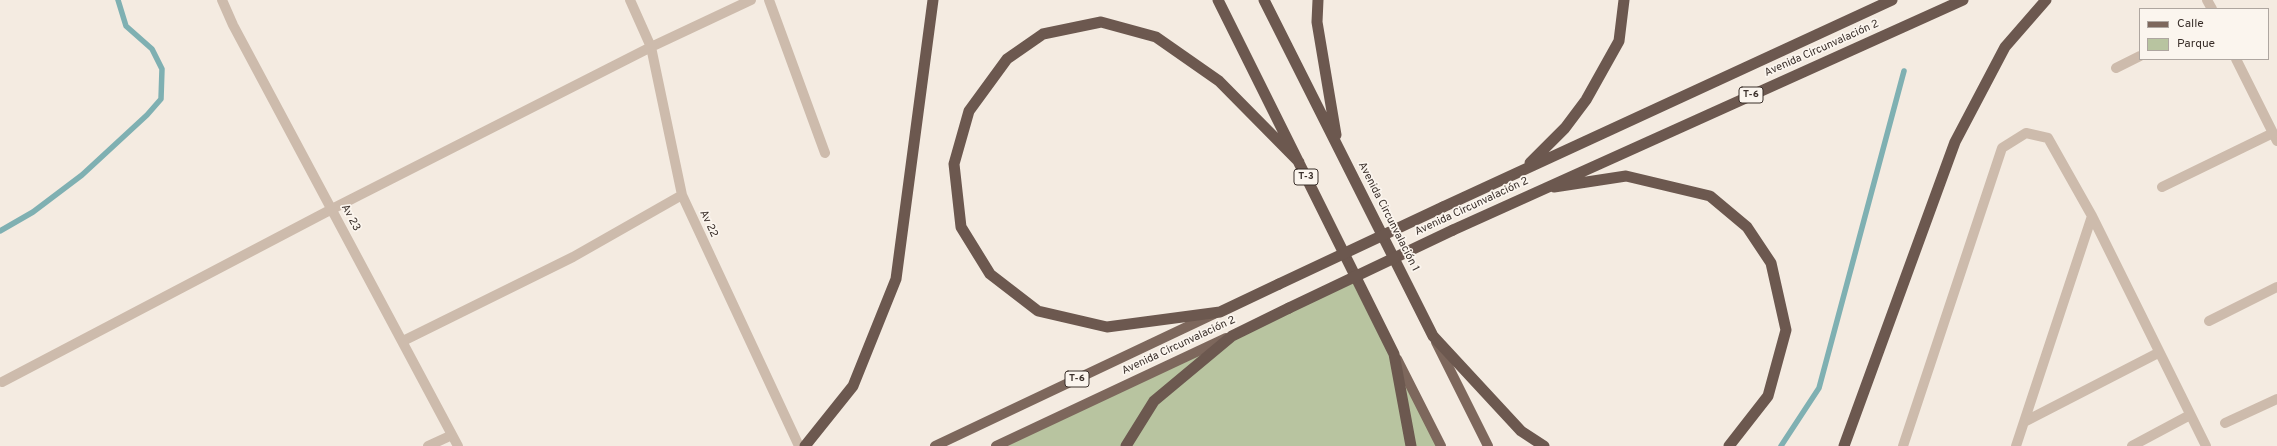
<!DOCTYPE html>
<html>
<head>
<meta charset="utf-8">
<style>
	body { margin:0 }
	#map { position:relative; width:2277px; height:446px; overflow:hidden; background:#f4ebe1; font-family:Overpass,sans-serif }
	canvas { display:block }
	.legend { position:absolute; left:2139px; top:8px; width:130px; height:52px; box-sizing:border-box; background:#fbf5ee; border:1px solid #aea6a0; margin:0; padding:5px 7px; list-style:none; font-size:12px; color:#3b302b }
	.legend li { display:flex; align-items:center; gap:8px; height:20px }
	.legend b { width:20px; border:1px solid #aea6a0 }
</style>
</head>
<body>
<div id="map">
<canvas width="2277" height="446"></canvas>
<ul class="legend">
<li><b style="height:5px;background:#7d675c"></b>Calle</li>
<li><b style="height:11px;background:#b8c4a0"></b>Parque</li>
</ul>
</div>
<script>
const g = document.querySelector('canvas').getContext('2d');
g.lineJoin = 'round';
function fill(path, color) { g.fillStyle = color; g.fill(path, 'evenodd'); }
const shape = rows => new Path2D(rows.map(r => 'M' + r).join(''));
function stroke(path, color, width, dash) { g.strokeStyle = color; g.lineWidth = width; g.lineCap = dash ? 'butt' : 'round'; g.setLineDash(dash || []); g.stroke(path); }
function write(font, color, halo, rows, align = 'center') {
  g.font = font + ' Overpass,sans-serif'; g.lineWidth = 3.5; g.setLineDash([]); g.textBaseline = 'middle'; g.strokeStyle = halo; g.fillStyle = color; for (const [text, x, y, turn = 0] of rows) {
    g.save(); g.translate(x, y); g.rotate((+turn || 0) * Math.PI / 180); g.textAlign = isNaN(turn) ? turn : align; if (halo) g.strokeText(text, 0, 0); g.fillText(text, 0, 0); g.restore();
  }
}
fill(shape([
	[1356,276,1441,446,996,446]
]), '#b8c4a0');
stroke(shape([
	[0,231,33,212,82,175,147,115,161,99,162,69,152,49,126,26,118,0],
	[1781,446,1819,388,1904,71]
]), '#7fb0b2', 5.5);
stroke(shape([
	[222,0,233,25,458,446],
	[630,0,651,47,682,195,799,446],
	[769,0,825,153],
	[2207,0,2212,9],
	[2236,59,2277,141],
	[2116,68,2140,56],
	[2162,187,2273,133],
	[2209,321,2277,287],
	[403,341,573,257,682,195],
	[2,382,332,209,651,47,751,0],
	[2024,422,2158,353],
	[2225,423,2277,399],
	[428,446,452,435],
	[1903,446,2002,148,2026,133,2048,138,2092,216,2206,446],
	[2016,446,2092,216],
	[2132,446,2190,415]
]), '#cdbbac', 10);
stroke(shape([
	[1436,342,1488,446],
	[1397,359,1441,446],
	[935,446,1214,314],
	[996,446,1226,338]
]), '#7d675c', 10);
stroke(shape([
	[1218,0,1394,354,1411,446],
	[1264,0,1433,336,1521,431,1544,446],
	[1318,0,1317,22,1336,135],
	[1530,163,1565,128,1586,100,1619,41,1624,0],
	[1554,187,1626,176,1710,196,1747,227,1771,263,1786,330,1768,396,1729,446],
	[1443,207,1892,0],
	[1453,230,1963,0],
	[1279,284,1220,312,1107,327,1038,311,990,274,961,227,954,164,969,111,1007,59,1043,34,1101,22,1156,37,1219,81,1299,162],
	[805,446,853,386,896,279,933,0],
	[1126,446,1154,401,1232,336,1289,308],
	[1844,446,1955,142,2005,47,2046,0]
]), '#6c584f', 11);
stroke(shape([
	[1279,284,1443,207],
	[1289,308,1453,230]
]), '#6c584f', 11);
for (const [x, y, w] of [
	[1751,95,24],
	[1306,177,24],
	[1077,379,24]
]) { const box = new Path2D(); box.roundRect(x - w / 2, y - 8, w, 16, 3); g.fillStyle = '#fbf5ee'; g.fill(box); stroke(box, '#3b302b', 1); }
write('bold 10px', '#3b302b', null, [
	["T-6",1751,95],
	["T-3",1306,177],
	["T-6",1077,379]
]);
write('11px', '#3b302b', '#fbf5ee', [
	["Avenida Circunvalación 2",1822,49,-24],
	["Avenida Circunvalación 2",1472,207,-25],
	["Avenida Circunvalación 1",1388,217,63],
	["Av 23",350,218,62],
	["Av 22",708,224,65],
	["Avenida Circunvalación 2",1179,346,-25]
]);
</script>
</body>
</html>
